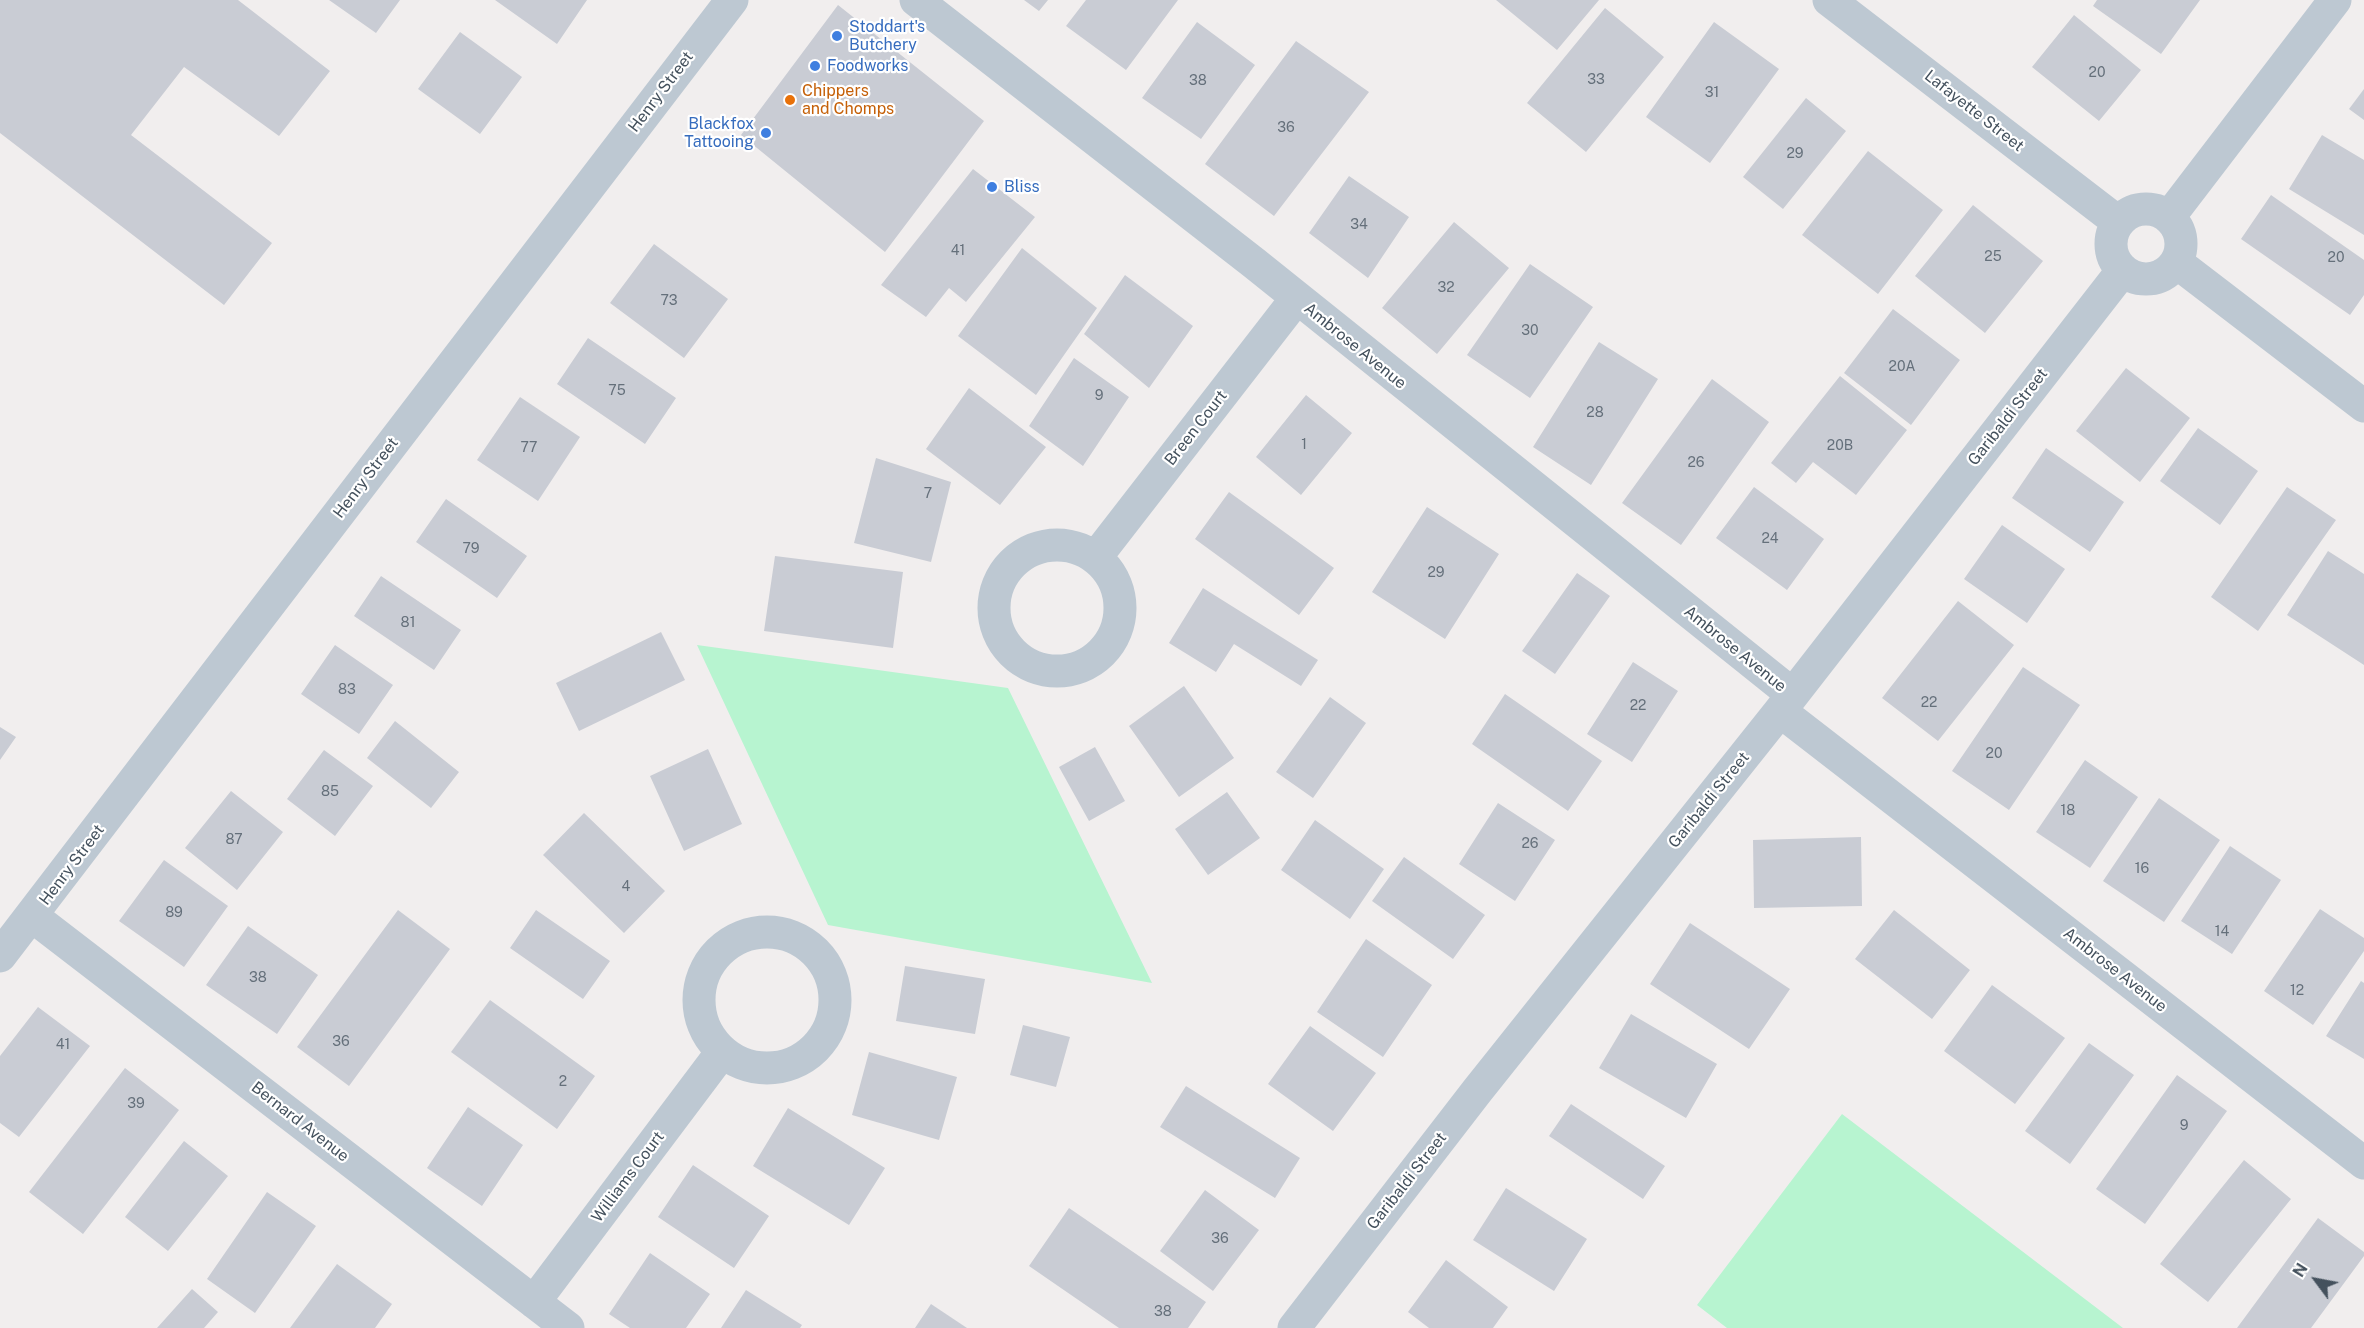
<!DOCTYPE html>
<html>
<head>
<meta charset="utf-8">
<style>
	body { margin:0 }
	#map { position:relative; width:2364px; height:1328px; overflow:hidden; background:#f1eeee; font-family:"Public Sans",sans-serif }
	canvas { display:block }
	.north { position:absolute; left:2286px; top:1250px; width:60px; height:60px; -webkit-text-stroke:4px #fff; paint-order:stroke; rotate:302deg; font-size:16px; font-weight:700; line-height:24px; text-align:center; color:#44515d }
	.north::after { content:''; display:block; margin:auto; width:21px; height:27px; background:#44515d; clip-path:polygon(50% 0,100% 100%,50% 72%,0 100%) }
</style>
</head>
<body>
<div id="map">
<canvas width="2364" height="1328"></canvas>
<div class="north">N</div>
</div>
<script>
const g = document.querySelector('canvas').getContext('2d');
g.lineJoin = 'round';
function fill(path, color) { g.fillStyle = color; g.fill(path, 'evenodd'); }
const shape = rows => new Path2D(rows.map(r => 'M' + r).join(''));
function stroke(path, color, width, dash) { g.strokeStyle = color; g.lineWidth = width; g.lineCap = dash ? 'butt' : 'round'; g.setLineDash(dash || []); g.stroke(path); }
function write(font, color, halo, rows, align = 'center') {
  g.font = font + ' "Public Sans",sans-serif'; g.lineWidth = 4.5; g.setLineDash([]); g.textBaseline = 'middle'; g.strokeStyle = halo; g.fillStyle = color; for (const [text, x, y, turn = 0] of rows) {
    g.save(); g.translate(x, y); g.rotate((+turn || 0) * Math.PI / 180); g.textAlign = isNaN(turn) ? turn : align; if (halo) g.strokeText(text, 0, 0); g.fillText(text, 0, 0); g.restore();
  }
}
fill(shape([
	[697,645,1008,688,1152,983,828,925],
	[1842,1114,2123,1328,1727,1328,1697,1305]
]), '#b7f4d0');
fill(shape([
	[0,0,238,0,330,71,279,136,184,67,131,135,272,243,224,305,0,133],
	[329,0,400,0,376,33],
	[495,0,587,0,557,44],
	[1024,0,1048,0,1039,11],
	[1086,0,1178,0,1126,70,1066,26],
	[1496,0,1599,0,1557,50],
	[2097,0,2200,0,2161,54,2093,6],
	[838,5,984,121,885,252,741,135],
	[1605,8,1664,57,1586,152,1527,103],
	[2074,15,2141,70,2099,121,2032,67],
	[1197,22,1255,65,1201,139,1142,98],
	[1714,22,1779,69,1710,163,1646,117],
	[460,32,522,77,480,134,418,89],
	[1296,41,1369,92,1274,216,1205,164],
	[2364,89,2364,120,2349,109],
	[1806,98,1846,131,1783,209,1743,177],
	[2322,135,2364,160,2364,235,2289,189],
	[1868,151,1943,210,1878,294,1802,235],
	[973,169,1035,217,966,302,949,288,926,317,881,285],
	[1349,176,1409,217,1368,278,1309,233],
	[2271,195,2364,260,2364,295,2350,315,2241,239],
	[1973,205,2043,261,1985,333,1915,276],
	[1454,222,1509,268,1437,354,1382,308],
	[654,244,728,299,684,358,610,303],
	[1022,248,1097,308,1036,395,958,336],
	[1530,264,1593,307,1530,398,1467,355],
	[1125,275,1193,326,1149,388,1084,334],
	[1893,309,1960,360,1911,425,1844,373],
	[588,338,676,398,645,444,557,384],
	[1599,342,1658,379,1591,485,1533,447],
	[1074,358,1129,397,1083,466,1029,426],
	[2126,368,2190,418,2140,482,2076,431],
	[1840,376,1907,430,1856,495,1813,462,1796,483,1771,463],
	[1712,379,1769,422,1681,545,1622,503],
	[969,388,1046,447,1000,505,926,449],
	[1306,395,1352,433,1301,495,1256,457],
	[520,397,580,437,538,501,477,460],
	[2198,428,2258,471,2220,525,2160,481],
	[2046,448,2124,502,2090,552,2012,498],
	[876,458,951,482,931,562,854,543],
	[1754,487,1824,539,1787,590,1716,538],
	[2287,487,2336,520,2258,631,2211,597],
	[1229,492,1334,568,1299,615,1195,539],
	[446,499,527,556,497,598,416,542],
	[1427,507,1499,554,1445,639,1372,592],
	[2002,525,2065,569,2027,623,1964,579],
	[2328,551,2364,574,2364,665,2287,615],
	[775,556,903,572,893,648,764,631],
	[1577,573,1610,596,1555,674,1522,651],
	[381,576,461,630,434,670,354,616],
	[1203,588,1318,660,1301,686,1234,644,1216,672,1169,643],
	[1958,601,2014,645,1938,741,1882,698],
	[661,632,685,680,579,731,556,683],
	[335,645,393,685,359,734,301,694],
	[1633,662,1678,691,1632,762,1587,734],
	[2023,667,2080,705,2009,810,1952,771],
	[1184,686,1234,758,1179,797,1129,726],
	[1505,694,1602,761,1568,811,1472,744],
	[1330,697,1366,723,1313,798,1276,772],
	[395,721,459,772,431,808,367,758],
	[0,727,16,737,0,760],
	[1095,747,1125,801,1089,821,1059,767],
	[708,749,742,824,684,851,650,776],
	[324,750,373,786,335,836,287,799],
	[2085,760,2138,797,2090,868,2036,832],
	[231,791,283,832,237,890,185,848],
	[1227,792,1260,838,1208,875,1175,829],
	[2159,798,2220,840,2164,922,2103,881],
	[1498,803,1555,840,1515,901,1459,864],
	[584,813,665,891,624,933,543,855],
	[1315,820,1384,869,1350,919,1281,870],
	[1861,837,1862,906,1754,908,1753,840],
	[2230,846,2281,880,2232,954,2181,921],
	[1404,857,1485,915,1453,959,1372,901],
	[164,860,228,906,184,967,119,921],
	[2320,909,2364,938,2364,951,2313,1025,2264,991],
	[398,910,450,949,349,1086,297,1047],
	[536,910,610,961,583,999,510,948],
	[1894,910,1970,970,1932,1019,1855,959],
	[1690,923,1790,989,1749,1049,1650,984],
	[248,926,318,975,277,1034,206,985],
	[1366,939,1432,985,1383,1057,1317,1012],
	[905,966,985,979,975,1034,896,1021],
	[2361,981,2364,983,2364,1059,2326,1036],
	[1992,985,2065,1038,2015,1104,1944,1051],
	[490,1000,595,1076,557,1129,451,1052],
	[38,1007,90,1046,19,1137,0,1123,0,1056],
	[1631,1014,1717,1064,1686,1118,1599,1068],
	[1023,1025,1070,1037,1056,1087,1010,1075],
	[1310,1026,1376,1073,1333,1131,1268,1084],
	[2089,1043,2134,1075,2070,1164,2025,1131],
	[869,1052,957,1077,939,1140,852,1115],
	[125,1068,179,1110,83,1234,29,1192],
	[2177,1075,2227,1111,2145,1224,2096,1189],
	[1186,1086,1300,1158,1275,1198,1160,1127],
	[1571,1104,1665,1166,1643,1199,1549,1136],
	[468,1107,523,1145,482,1206,427,1168],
	[788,1108,885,1168,849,1225,753,1166],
	[184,1141,228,1176,168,1251,125,1217],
	[2244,1160,2291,1199,2208,1302,2160,1264],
	[693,1165,769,1216,734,1268,658,1217],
	[1506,1188,1587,1239,1554,1291,1473,1240],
	[1205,1190,1259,1230,1213,1291,1160,1251],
	[267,1192,316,1226,255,1313,207,1279],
	[1069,1208,1206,1302,1188,1328,1119,1328,1029,1266],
	[2318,1218,2364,1252,2364,1256,2311,1328,2237,1328],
	[650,1253,710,1294,686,1328,630,1328,609,1314],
	[1446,1260,1508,1307,1493,1328,1429,1328,1408,1312],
	[337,1264,392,1304,375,1328,290,1328],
	[192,1289,218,1312,204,1328,157,1328],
	[746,1290,802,1325,800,1328,721,1328],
	[931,1304,967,1328,915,1328]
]), '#c9ccd4');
stroke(shape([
	[916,0,1254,263,1792,694],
	[1829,0,2118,222],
	'2111 244a35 35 0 1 1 70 0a35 35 0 1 1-70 0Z',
	[2169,217,2335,0],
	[2176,262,2364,406],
	'994 608a63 63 0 1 1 126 0a63 63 0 1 1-126 0Z',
	[1096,557,1296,299],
	[1780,711,2364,1163],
	[32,916,568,1328],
	'699 1000a68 68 0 1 1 136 0a68 68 0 1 1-136 0Z',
	[0,956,732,0],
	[534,1302,722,1052],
	[1294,1328,1477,1091,1780,711,2123,270]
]), '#bdc8d2', 33);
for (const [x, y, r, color] of [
	[837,36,6,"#3f7fe0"],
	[815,66,6,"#3f7fe0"],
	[790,100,6,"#e8710a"],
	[766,133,6,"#3f7fe0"],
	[992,187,6,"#3f7fe0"]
]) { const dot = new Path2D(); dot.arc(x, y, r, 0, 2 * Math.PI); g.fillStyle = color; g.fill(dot); stroke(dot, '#fff', 2); }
write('14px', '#65707b', null, [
	["20",2097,73],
	["33",1596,80],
	["38",1198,81],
	["31",1712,93],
	["36",1286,128],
	["29",1795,154],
	["34",1359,225],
	["41",958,251],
	["25",1993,257],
	["20",2336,258],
	["32",1446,288],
	["73",669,301],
	["30",1530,331],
	["20A",1902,367],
	["75",617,391],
	["9",1099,396],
	["28",1595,413],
	["1",1304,445],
	["20B",1840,446],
	["77",529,448],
	["26",1696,463],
	["7",928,494],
	["24",1770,539],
	["79",471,549],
	["29",1436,573],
	["81",408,623],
	["83",347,690],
	["22",1929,703],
	["22",1638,706],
	["20",1994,754],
	["85",330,792],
	["18",2068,811],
	["87",234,840],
	["26",1530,844],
	["16",2142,869],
	["4",626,887],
	["89",174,913],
	["14",2222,932],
	["38",258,978],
	["12",2297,991],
	["36",341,1042],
	["41",63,1045],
	["2",563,1082],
	["39",136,1104],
	["9",2184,1126],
	["36",1220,1239],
	["38",1163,1312]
]);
write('16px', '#366cbe', '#fff', [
	["Stoddart's",849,27],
	["Butchery",849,45],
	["Foodworks",827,66],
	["Blackfox",754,124,"right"],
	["Tattooing",754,142,"right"],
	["Bliss",1004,187]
], 'left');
write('16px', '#c56008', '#fff', [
	["Chippers",802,91],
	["and Chomps",802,109]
], 'left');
write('16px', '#44515d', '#fff', [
	["Henry Street",661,92,-53],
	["Lafayette Street",1974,111,38],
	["Ambrose Avenue",1355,346,39],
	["Garibaldi Street",2008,417,-52],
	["Breen Court",1196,428,-52],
	["Henry Street",366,478,-53],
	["Ambrose Avenue",1735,649,39],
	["Garibaldi Street",1709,800,-51],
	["Henry Street",72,865,-53],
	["Ambrose Avenue",2115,970,38],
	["Bernard Avenue",300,1122,38],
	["Williams Court",628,1177,-53],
	["Garibaldi Street",1407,1181,-52]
]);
</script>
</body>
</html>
